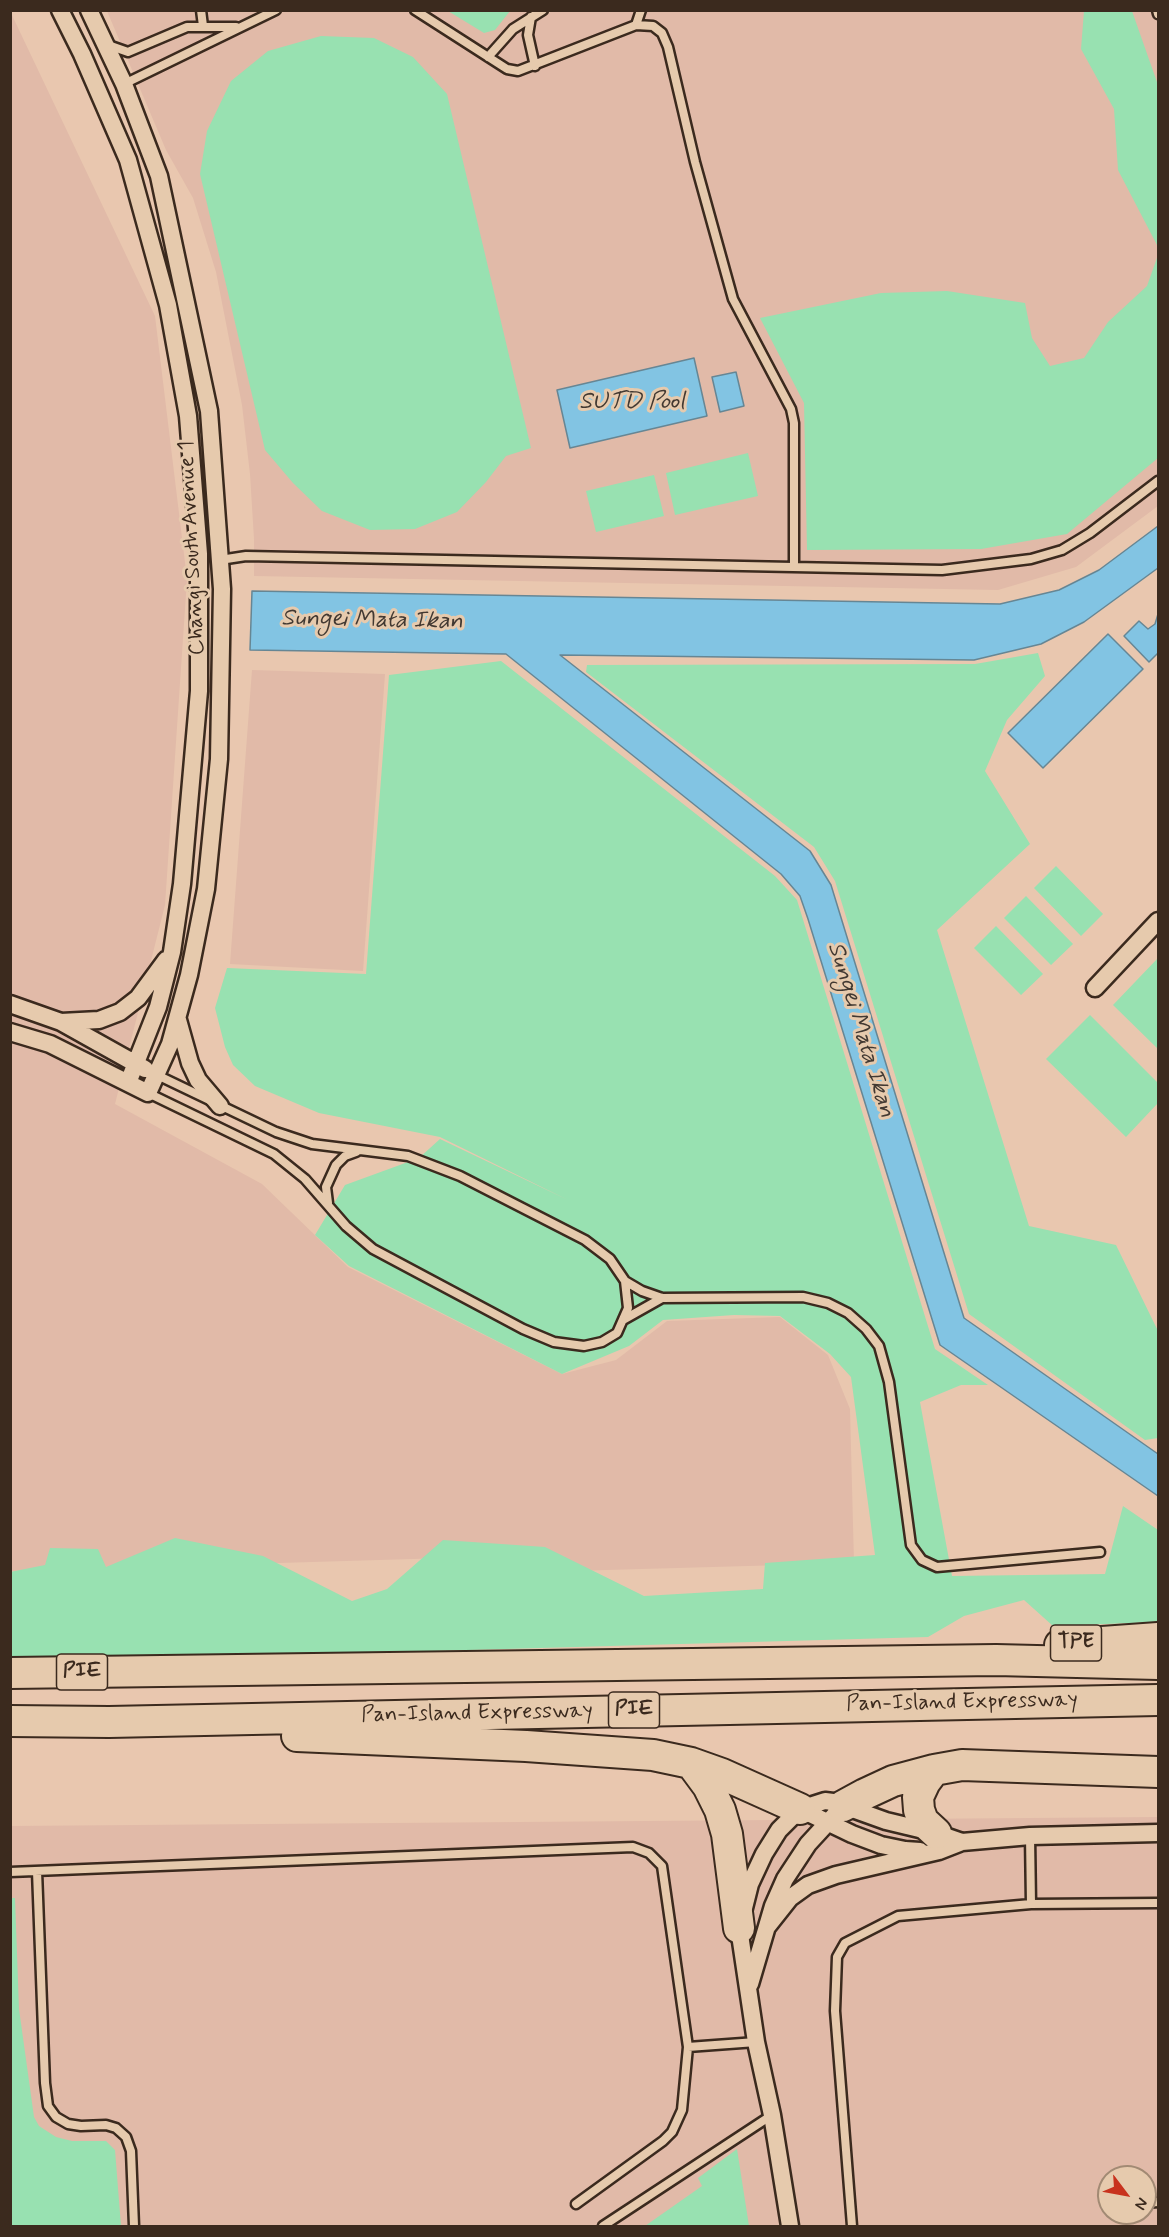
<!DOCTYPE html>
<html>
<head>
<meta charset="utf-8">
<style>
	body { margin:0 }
	#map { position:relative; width:1169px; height:2237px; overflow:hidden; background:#e9c7af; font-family:Mynerve,sans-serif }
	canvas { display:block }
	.frame { position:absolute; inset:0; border:12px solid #3b2a1e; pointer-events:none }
	.north { position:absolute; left:1097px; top:2165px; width:60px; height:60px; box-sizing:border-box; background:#e6caad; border:2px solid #a28a74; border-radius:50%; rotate:122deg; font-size:16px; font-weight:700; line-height:24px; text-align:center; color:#3b2a1e }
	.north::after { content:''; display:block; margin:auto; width:21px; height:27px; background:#c8321e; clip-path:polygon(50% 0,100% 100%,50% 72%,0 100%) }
</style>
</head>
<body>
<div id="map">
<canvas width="1169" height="2237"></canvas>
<div class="frame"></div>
<div class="north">N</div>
</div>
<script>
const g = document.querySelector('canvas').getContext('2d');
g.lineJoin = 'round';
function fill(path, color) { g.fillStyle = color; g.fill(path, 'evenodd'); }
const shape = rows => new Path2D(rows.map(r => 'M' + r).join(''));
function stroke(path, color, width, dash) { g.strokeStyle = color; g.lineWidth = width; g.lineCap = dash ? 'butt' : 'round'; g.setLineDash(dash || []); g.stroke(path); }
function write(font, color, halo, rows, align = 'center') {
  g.font = font + ' Mynerve,sans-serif'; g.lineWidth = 6; g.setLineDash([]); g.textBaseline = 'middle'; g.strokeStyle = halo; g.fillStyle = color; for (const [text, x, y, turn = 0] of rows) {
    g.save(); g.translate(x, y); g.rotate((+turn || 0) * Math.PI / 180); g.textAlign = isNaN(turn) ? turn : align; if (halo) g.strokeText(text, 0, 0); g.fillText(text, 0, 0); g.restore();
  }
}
fill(shape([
	[10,11,155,316,187,579,165,905,115,1104,262,1184,348,1267,562,1374,616,1360,667,1321,780,1317,828,1355,850,1409,854,1563,571,1571,513,1556,11,1571],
	[107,11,1158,11,1158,506,1076,567,998,590,254,576,254,539,250,474,242,405,216,272,193,198,166,150],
	[252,670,385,674,363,971,230,964],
	[1158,1817,1158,2226,11,2226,10,1826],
	[1109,2177,1145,2177,1145,2213,1109,2213]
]), '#e1baa8');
fill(shape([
	[448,11,448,10,510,11,495,30,484,33],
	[1084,11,1132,11,1158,85,1158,247,1118,170,1114,109,1081,49],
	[321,36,374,38,413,57,447,94,531,448,506,456,486,482,457,512,415,529,370,530,322,511,293,483,265,450,200,174,207,131,231,81,268,51],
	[1158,255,1158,458,1067,534,981,549,807,550,804,403,760,318,881,293,947,291,1025,303,1032,338,1050,366,1084,358,1108,322,1147,286],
	[748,453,758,496,675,515,666,473],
	[654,475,664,516,596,532,586,491],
	[1038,653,1045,676,1007,720,985,771,1030,844,937,930,1029,1226,1116,1245,1158,1331,1158,1438,1145,1440,969,1314,835,881,814,847,586,672,587,665,975,664],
	[501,661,775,876,797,900,935,1349,988,1385,961,1385,920,1402,952,1576,1105,1574,1123,1506,1158,1530,1158,1622,1053,1626,1024,1600,964,1616,928,1637,11,1663,10,1572,45,1565,50,1548,98,1549,106,1567,175,1538,263,1556,352,1601,387,1589,443,1540,545,1547,644,1596,763,1589,765,1563,875,1555,851,1377,830,1354,780,1316,734,1315,663,1320,629,1346,562,1374,349,1266,315,1235,345,1185,419,1158,440,1139,568,1200,440,1137,319,1113,255,1086,233,1065,225,1047,215,1008,227,968,366,974,389,675],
	[1056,866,1103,914,1081,936,1034,888],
	[1026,896,1073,944,1051,965,1004,918],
	[996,926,1043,974,1021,995,974,948],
	[1158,958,1158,1049,1113,1005],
	[1090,1015,1158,1083,1158,1103,1126,1137,1046,1059],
	[10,1898,15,1898,19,2009,34,2117,39,2126,56,2137,72,2141,106,2141,115,2150,121,2226,11,2226],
	[737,2149,749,2226,645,2226,702,2186,698,2178]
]), '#98e1b1');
const water = shape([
	[694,358,707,416,570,448,557,390,694,358],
	[736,372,744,406,720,412,712,377,736,372],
	[1158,526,1158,568,1084,622,1041,644,974,660,560,655,810,851,831,885,964,1318,1158,1454,1158,1496,940,1345,808,919,800,896,781,874,506,654,250,650,252,591,1000,604,1059,590,1099,570,1158,526],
	[1158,614,1158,653,1149,662,1124,636,1139,621,1148,629,1155,624,1158,614],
	[1108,634,1143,669,1043,768,1008,733,1108,634]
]);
fill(water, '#82c4e3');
stroke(water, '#668694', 1.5);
const lane = shape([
	[201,10,203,26],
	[415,10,507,69,518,71,636,25,653,26,662,33,668,47,695,162,733,299,791,409,794,423,794,565],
	[1157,10,1158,14],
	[531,17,528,35,535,66],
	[636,25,641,10],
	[108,45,128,52,187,27,236,27],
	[488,57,513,29,543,10],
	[124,84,276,10],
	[220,560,246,556,942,570,1031,559,1062,550,1090,533,1158,481],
	[157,1075,276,1132,312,1144,408,1156,460,1176,585,1240,610,1259,625,1281,642,1291,662,1298,803,1297,828,1303,848,1313,866,1329,879,1346,889,1382,911,1545,922,1560,937,1567,1100,1552],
	[148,1093,274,1154,305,1179,346,1226,373,1249,523,1329,554,1342,584,1346,602,1342,617,1333,628,1308,625,1281],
	[328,1203,326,1187,336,1165,345,1156,356,1152],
	[623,1320,662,1298],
	[1030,1836,1031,1904],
	[37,1871,45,2083,48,2106,56,2117,68,2124,81,2126,106,2125,116,2128,126,2137,131,2151,134,2226],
	[10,1872,633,1847,649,1853,662,1866,688,2047,682,2110,672,2132,663,2141,576,2204],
	[688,2047,756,2042],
	[1145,2203,1158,2202],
	[603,2226,772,2115],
	[852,2226,835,2011,837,1957,845,1943,898,1916,1031,1904,1158,1903]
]);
const street = shape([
	[60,10,82,54,128,160,168,305,188,416,199,554,199,691,182,884,172,952,158,1007,128,1083],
	[1095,988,1158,921],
	[10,1004,61,1022,145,1069],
	[178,1020,190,1063,198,1080,220,1106],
	[61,1022,99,1020,120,1012,138,998,166,960],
	[10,1032,50,1044,148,1093,170,1044,189,975,206,889,219,759,222,589,209,411,159,176,124,84,89,10],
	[800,1809,852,1834,881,1845,905,1850,920,1851],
	[767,1927,790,1898,808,1885,836,1875,939,1851,962,1842,1030,1836,1158,1833],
	[750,1984,773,1906,785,1879,808,1844,843,1806],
	[790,2226,772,2115,756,2042,739,1928,750,1884,764,1854,779,1830,800,1809,825,1801,833,1802,886,1821,936,1833,962,1842]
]);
const highway = shape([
	[1060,1645,1158,1638],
	[10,1673,996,1660,1158,1664],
	[10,1721,109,1722,1158,1700],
	[297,1736,526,1746,653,1755,691,1763,722,1774,800,1809],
	[691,1763,708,1786,720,1810,727,1834,739,1928],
	[934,1770,925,1782,918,1797,919,1810,923,1821,936,1833],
	[843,1806,865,1794,893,1781,934,1770,962,1765,1158,1772]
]);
stroke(lane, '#3b2a1e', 13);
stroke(street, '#3b2a1e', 21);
stroke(highway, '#3b2a1e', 34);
stroke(lane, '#e6caad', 8);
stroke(street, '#e6caad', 16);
stroke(highway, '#e6caad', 30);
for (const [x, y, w] of [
	[1076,1643,51],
	[82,1672,51],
	[634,1710,51]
]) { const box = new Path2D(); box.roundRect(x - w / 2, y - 18, w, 36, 4.5); g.fillStyle = '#e6caad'; g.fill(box); stroke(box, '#3b2a1e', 1.5); }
write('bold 21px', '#3b2a1e', null, [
	["TPE",1076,1643],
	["PIE",82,1672],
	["PIE",634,1710]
]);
write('22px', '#3b2a1e', '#e6caad', [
	["Changi South Avenue 1",193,548,-93],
	["Pan-Island Expressway",962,1703,-1],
	["Pan-Island Expressway",477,1714,-1]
]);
write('italic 24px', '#423932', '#e6caad', [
	["SUTD Pool",632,403],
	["Sungei Mata Ikan",372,621,1],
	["Sungei Mata Ikan",860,1030,73]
]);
</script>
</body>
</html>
